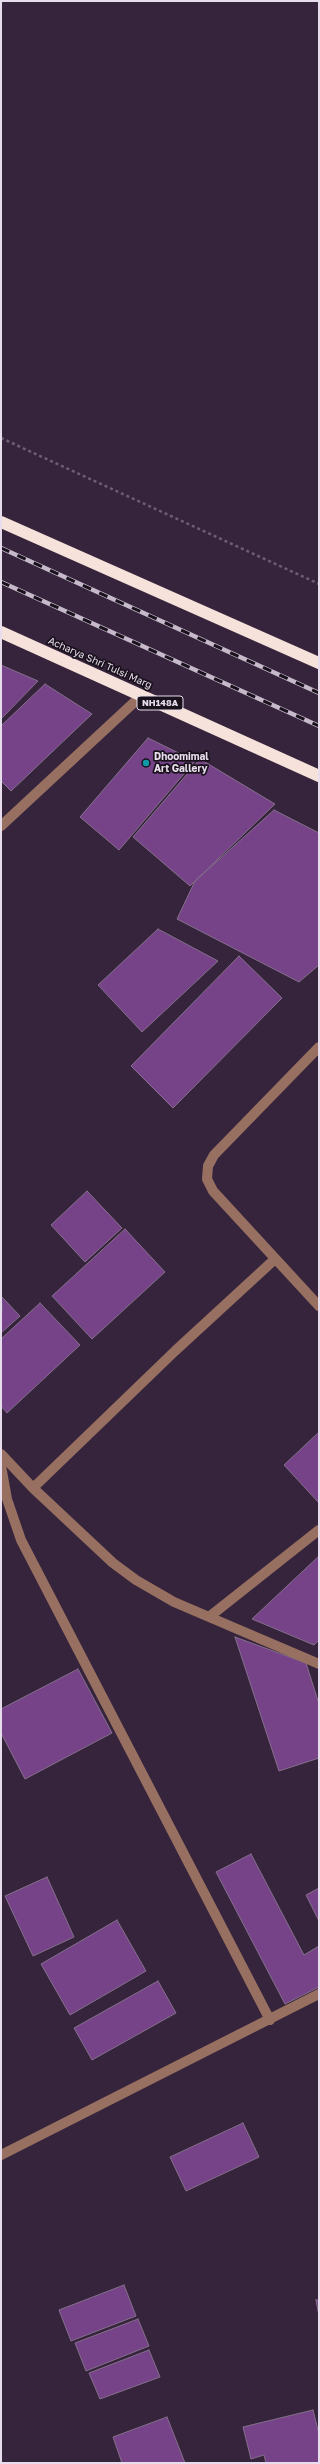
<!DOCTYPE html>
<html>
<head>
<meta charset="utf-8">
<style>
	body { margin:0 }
	#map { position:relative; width:320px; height:2464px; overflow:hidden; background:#36243c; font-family:"Golos Text",sans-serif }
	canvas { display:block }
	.frame { position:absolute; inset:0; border:2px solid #e8ddec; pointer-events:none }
</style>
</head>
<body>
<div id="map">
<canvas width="320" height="2464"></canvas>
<div class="frame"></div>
</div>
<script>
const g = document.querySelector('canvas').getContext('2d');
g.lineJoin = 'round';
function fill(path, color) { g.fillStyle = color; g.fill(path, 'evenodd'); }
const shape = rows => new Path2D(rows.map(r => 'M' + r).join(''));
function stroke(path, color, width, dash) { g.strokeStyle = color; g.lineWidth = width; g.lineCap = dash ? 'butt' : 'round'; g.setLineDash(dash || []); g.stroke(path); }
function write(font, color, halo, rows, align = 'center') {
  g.font = font + ' "Golos Text",sans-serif'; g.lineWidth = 3.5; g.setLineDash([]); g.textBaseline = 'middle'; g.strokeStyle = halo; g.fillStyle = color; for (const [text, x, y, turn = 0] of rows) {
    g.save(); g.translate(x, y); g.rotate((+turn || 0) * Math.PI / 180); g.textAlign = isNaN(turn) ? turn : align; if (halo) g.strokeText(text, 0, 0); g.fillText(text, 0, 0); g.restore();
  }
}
const building = shape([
	[1,665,38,681,1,719,1,665],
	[45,684,92,714,11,791,1,781,1,726,45,684],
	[148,738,195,761,119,850,80,817,148,738],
	[200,759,275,804,190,886,133,837,200,759],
	[274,810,319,833,319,965,299,982,177,919,195,881,274,810],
	[158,929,218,961,142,1032,98,985,158,929],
	[239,956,282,998,173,1108,131,1066,239,956],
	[87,1191,122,1228,85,1262,51,1225,87,1191],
	[125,1229,165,1272,92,1339,52,1296,125,1229],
	[1,1296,20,1316,1,1333,2,1307,1,1296],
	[40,1303,80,1345,7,1413,1,1406,1,1339,40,1303],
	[319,1432,319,1503,284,1465,319,1432],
	[319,1556,319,1640,314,1645,252,1619,319,1556],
	[235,1637,306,1663,319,1704,319,1758,279,1771,235,1637],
	[78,1669,112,1733,25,1779,1,1733,1,1709,78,1669],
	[251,1854,304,1955,319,1946,319,1987,285,2004,216,1872,251,1854],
	[47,1877,74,1937,33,1956,5,1896,47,1877],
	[319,1888,319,1921,306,1895,319,1888],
	[117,1920,146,1971,70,2015,41,1964,117,1920],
	[158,1981,176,2013,92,2060,74,2028,158,1981],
	[243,2123,259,2157,186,2191,170,2157,243,2123],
	[124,2285,136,2316,71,2341,59,2310,124,2285],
	[316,2300,319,2300,319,2316,316,2300],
	[138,2319,149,2346,86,2371,75,2343,138,2319],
	[149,2350,160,2377,100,2399,89,2373,149,2350],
	[313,2410,319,2434,319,2463,266,2463,264,2455,251,2459,243,2427,313,2410],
	[167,2417,185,2463,122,2463,113,2437,167,2417]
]);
fill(building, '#774388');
stroke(building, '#84708b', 1);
stroke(shape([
	[1,438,319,584]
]), '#6e5e73', 2.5, [3, 3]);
stroke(shape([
	[1,826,142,695],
	[319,1047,214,1155,208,1166,207,1179,213,1191,319,1306],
	[1,1454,33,1488,113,1563,136,1580,174,1602,319,1664],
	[1,1466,7,1499,21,1540,270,2020],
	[33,1488,175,1351,275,1259],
	[209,1617,319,1530],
	[1,2155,319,1994]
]), '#977061', 10);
stroke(shape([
	[1,522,319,663],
	[1,632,319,776]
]), '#f6e2db', 12);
const rail = shape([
	[1,548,319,693],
	[1,582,319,726]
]);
stroke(rail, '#c5b9ca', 4.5);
stroke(rail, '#19111c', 3, [9]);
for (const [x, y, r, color] of [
	[146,763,4,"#0f9aa8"]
]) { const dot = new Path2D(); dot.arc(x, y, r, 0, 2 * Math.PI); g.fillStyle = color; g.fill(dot); stroke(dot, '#19111c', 1.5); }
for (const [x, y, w] of [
	[160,703,46]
]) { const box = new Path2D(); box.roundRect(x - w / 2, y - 7, w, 14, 3); g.fillStyle = '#19111c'; g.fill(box); stroke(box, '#e8ddec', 1); }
write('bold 9px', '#e8ddec', null, [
	["NH148A",160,703]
]);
write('10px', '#e8ddec', '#19111c', [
	["Acharya Shri Tulsi Marg",100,663,24]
]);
write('bold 10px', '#e8ddec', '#19111c', [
	["Dhoomimal",154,757],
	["Art Gallery",154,769]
], 'left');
</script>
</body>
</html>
